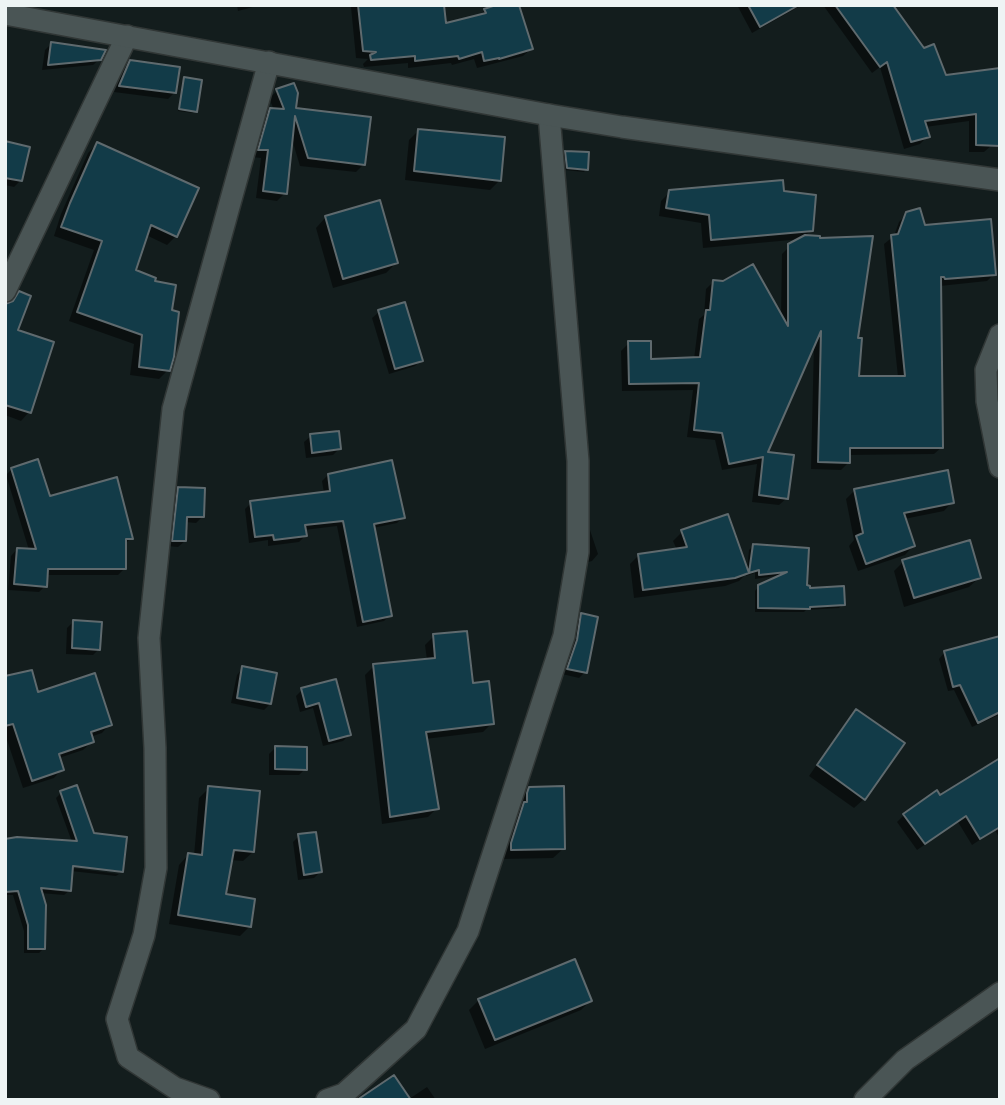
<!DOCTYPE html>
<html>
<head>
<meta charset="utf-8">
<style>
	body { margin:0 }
	#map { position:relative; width:1005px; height:1105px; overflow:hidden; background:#131d1d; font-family:Jost,sans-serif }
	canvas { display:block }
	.frame { position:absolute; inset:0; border:7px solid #eef4f4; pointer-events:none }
</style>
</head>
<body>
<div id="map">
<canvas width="1005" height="1105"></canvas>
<div class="frame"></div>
</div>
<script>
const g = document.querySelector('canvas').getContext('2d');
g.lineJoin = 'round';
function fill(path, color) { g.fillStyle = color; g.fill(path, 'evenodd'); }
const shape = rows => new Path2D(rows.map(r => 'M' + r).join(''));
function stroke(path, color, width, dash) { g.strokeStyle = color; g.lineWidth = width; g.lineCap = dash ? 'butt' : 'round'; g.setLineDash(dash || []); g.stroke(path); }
fill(shape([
	[237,5,260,5,238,11],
	[348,5,443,5,445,25,479,16,485,10,531,49,523,56,477,68,474,59,452,65,451,63,408,68,408,63,364,67,363,64,368,59,356,58,351,7,348,7],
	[737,5,802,5,752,33],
	[823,5,886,5,944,77,1000,69,992,145,984,152,969,152,969,121,925,127,928,136,920,144,904,149,880,67,872,73],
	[51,44,100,59,93,65,42,70,45,50],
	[131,62,174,93,168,99,114,92,124,68],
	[185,79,195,111,193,113,178,111,182,82],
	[277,91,294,110,364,164,356,172,300,166,291,136,285,193,277,201,256,198,261,158,252,157,263,118,270,110,274,110,269,98],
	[419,130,499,181,490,190,405,180,409,140],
	[5,143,20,181,14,187,5,185],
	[97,144,176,236,167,245,146,235,134,271,153,282,170,312,168,370,159,379,130,375,134,344,69,321,94,250,54,236,61,214,88,153],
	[566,152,586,169,584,172,565,170,563,155],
	[670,192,782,193,811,230,804,237,856,340,857,378,898,377,884,244,894,236,899,222,907,214,924,227,994,274,987,281,940,286,942,447,934,454,848,455,848,463,841,470,811,469,814,343,766,453,787,498,779,505,752,502,757,464,722,470,715,440,687,437,693,390,622,391,621,351,629,343,650,361,694,359,699,319,704,315,706,289,714,281,781,318,782,254,790,246,802,239,703,248,701,223,659,216,661,201],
	[379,203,396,263,386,273,333,288,316,228,325,218],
	[20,294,15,331,29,412,21,421,5,415,5,306],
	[379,312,421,360,415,366,389,374,372,318],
	[1000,368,1000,376,997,372,1000,421,994,380,998,370],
	[311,436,339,449,333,455,306,458,304,442],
	[12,469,48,498,131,538,124,545,124,569,118,575,46,575,45,586,39,592,8,590,11,556,17,549,29,550,6,475],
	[328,475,403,517,397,523,373,528,390,615,384,621,357,627,337,526,304,530,305,536,299,542,268,546,268,540,249,543,245,509,251,503,324,493,322,481],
	[179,489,202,517,196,523,185,522,185,541,178,547,167,546,172,495],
	[855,490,952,502,944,511,904,519,913,546,905,555,858,571,849,546,854,540,846,499],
	[590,530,598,554,592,561,585,563,586,534],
	[682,532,747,571,749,550,754,545,807,550,805,587,843,604,839,608,806,610,804,612,755,612,755,591,759,586,782,575,755,579,755,573,746,576,746,574,739,581,725,586,634,598,630,564,639,555,677,550,673,541],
	[903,562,979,578,969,587,904,607,894,571],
	[582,615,585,672,579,678,562,674,575,622],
	[74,621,99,649,93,655,66,654,67,628],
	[1000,633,1000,719,999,715,972,727,954,690,948,691,939,659,944,653,992,640],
	[434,636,471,685,492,723,483,732,425,739,437,808,428,817,382,824,365,675,374,666,427,660,425,645],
	[243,668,270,704,264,710,231,703,237,675],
	[5,678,37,695,110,724,102,733,90,737,92,742,83,750,59,758,62,769,54,778,23,788,5,734],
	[335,681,349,735,343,741,323,746,313,708,300,712,296,696,302,690],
	[857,711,864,799,854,808,809,776,847,721],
	[275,748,305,769,299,775,269,775,269,754],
	[1000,785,1000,839,995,830,972,845,958,822,917,850,897,822,904,815,940,797],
	[76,787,93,835,121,872,119,873,119,870,65,864,64,867,119,874,116,876,71,871,69,891,64,895,40,893,44,948,39,953,24,953,24,931,13,895,5,895,5,841,72,842,56,798,61,793],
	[209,788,253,852,243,861,230,860,224,895,249,927,240,936,169,924,179,865,188,855,194,856,199,798],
	[530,788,563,849,553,858,502,859,520,798],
	[299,836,320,872,314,878,298,880,293,842],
	[479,1000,590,1001,581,1010,485,1049,469,1010],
	[427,1087,436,1100,364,1100,409,1099]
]), '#0007');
const building = shape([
	[358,5,444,5,446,23,486,13,484,9,496,5,519,5,533,49,499,59,499,58,484,61,482,52,459,59,458,56,415,61,415,56,371,60,370,55,376,52,363,51,358,5],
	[748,5,799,5,760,27,748,5],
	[835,5,893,5,924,48,934,44,946,75,1000,68,1000,146,976,145,976,114,925,121,930,137,911,142,887,62,880,67,835,5],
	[51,42,106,50,101,60,48,65,51,42],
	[130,60,180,67,176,93,119,86,130,60],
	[184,77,202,80,197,112,179,109,184,77],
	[294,83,298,93,296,108,371,117,365,165,308,158,295,116,287,194,263,191,268,150,258,150,270,108,284,109,276,89,294,83],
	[418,129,505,137,501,181,414,171,418,129],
	[5,141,30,147,22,181,5,178,5,141],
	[97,142,199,188,177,237,151,225,136,270,156,278,155,281,176,285,172,310,179,312,174,357,170,371,139,367,142,335,77,312,102,241,61,227,70,203,97,142],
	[565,151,589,152,588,170,567,168,565,151],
	[783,180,784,191,816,195,813,231,711,240,709,215,666,208,669,190,783,180],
	[380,200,398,263,343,279,325,216,380,200],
	[920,208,925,225,991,219,996,275,945,279,944,277,941,277,943,448,850,448,850,463,818,462,821,331,768,452,794,455,788,499,759,495,763,457,729,464,722,433,694,430,699,383,629,384,628,341,651,341,651,359,700,357,706,310,710,310,713,280,723,281,753,264,788,326,788,244,805,235,820,236,820,238,873,236,858,338,862,338,859,376,905,376,891,235,898,234,906,212,920,208],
	[19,291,31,296,18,330,54,342,31,413,5,405,5,304,13,301,19,291],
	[405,302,423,361,395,369,378,310,405,302],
	[339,431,341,449,312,453,310,434,339,431],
	[38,459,50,496,117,477,133,539,126,539,126,569,48,569,47,587,14,584,17,548,36,549,11,468,38,459],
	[392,460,405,518,374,524,392,616,363,622,343,521,305,525,307,536,274,540,273,535,255,537,250,501,330,491,328,474,392,460],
	[948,470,954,503,904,513,915,546,866,564,856,536,863,533,854,489,948,470],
	[178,487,205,488,204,517,187,517,186,541,172,541,178,487],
	[728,514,749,573,735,578,643,590,638,554,687,547,681,530,728,514],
	[970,540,981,578,914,598,902,560,970,540],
	[753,544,809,548,807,585,810,586,810,588,844,586,845,605,810,607,810,609,758,608,758,585,787,572,759,575,759,570,749,573,753,544],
	[581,613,598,617,587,673,567,669,577,640,581,613],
	[73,620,102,622,100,650,72,648,73,620],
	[467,631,473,683,489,681,494,724,426,732,439,809,390,817,373,664,435,658,433,634,467,631],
	[1000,636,1000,712,978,723,960,685,953,687,944,651,1000,636],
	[242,666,277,673,271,704,237,698,242,666],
	[32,670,38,692,95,673,112,725,91,732,94,742,59,754,64,770,32,781,13,724,5,726,5,676,32,670],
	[336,679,351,735,329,741,319,703,306,707,301,688,336,679],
	[856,709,905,743,865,800,817,765,856,709],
	[275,746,307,747,307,770,275,769,275,746],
	[1000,758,1000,827,980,839,966,816,925,844,903,814,937,790,940,795,1000,758],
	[77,785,94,833,127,837,123,872,73,866,71,891,41,888,46,905,45,949,28,949,28,925,18,891,5,892,5,839,17,837,77,841,60,791,77,785],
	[208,786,260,791,254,852,234,850,226,894,255,899,251,927,178,915,188,853,202,855,208,786],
	[564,786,565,849,511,850,511,843,524,802,527,802,527,793,529,787,564,786],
	[316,832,322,872,304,875,298,834,316,832],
	[575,959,592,1001,495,1040,478,999,575,959],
	[394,1075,411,1100,357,1100,394,1075]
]);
fill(building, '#123b48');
stroke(building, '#5f6a6e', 2);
const minor = shape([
	[5,291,127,36],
	[1000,335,986,370,987,401,1000,467],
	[209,1100,175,1088,128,1057,117,1019,144,935,156,868,155,748,149,638,173,409,269,62],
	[327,1100,344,1094,416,1029,468,931,564,636,578,552,578,461,549,115],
	[865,1100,905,1060,1000,993]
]);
const tertiary = shape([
	[5,14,549,115,622,127,1000,180]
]);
stroke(minor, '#313736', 24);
stroke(tertiary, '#313736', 24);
stroke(minor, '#4a5555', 21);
stroke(tertiary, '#4a5555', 21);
</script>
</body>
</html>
